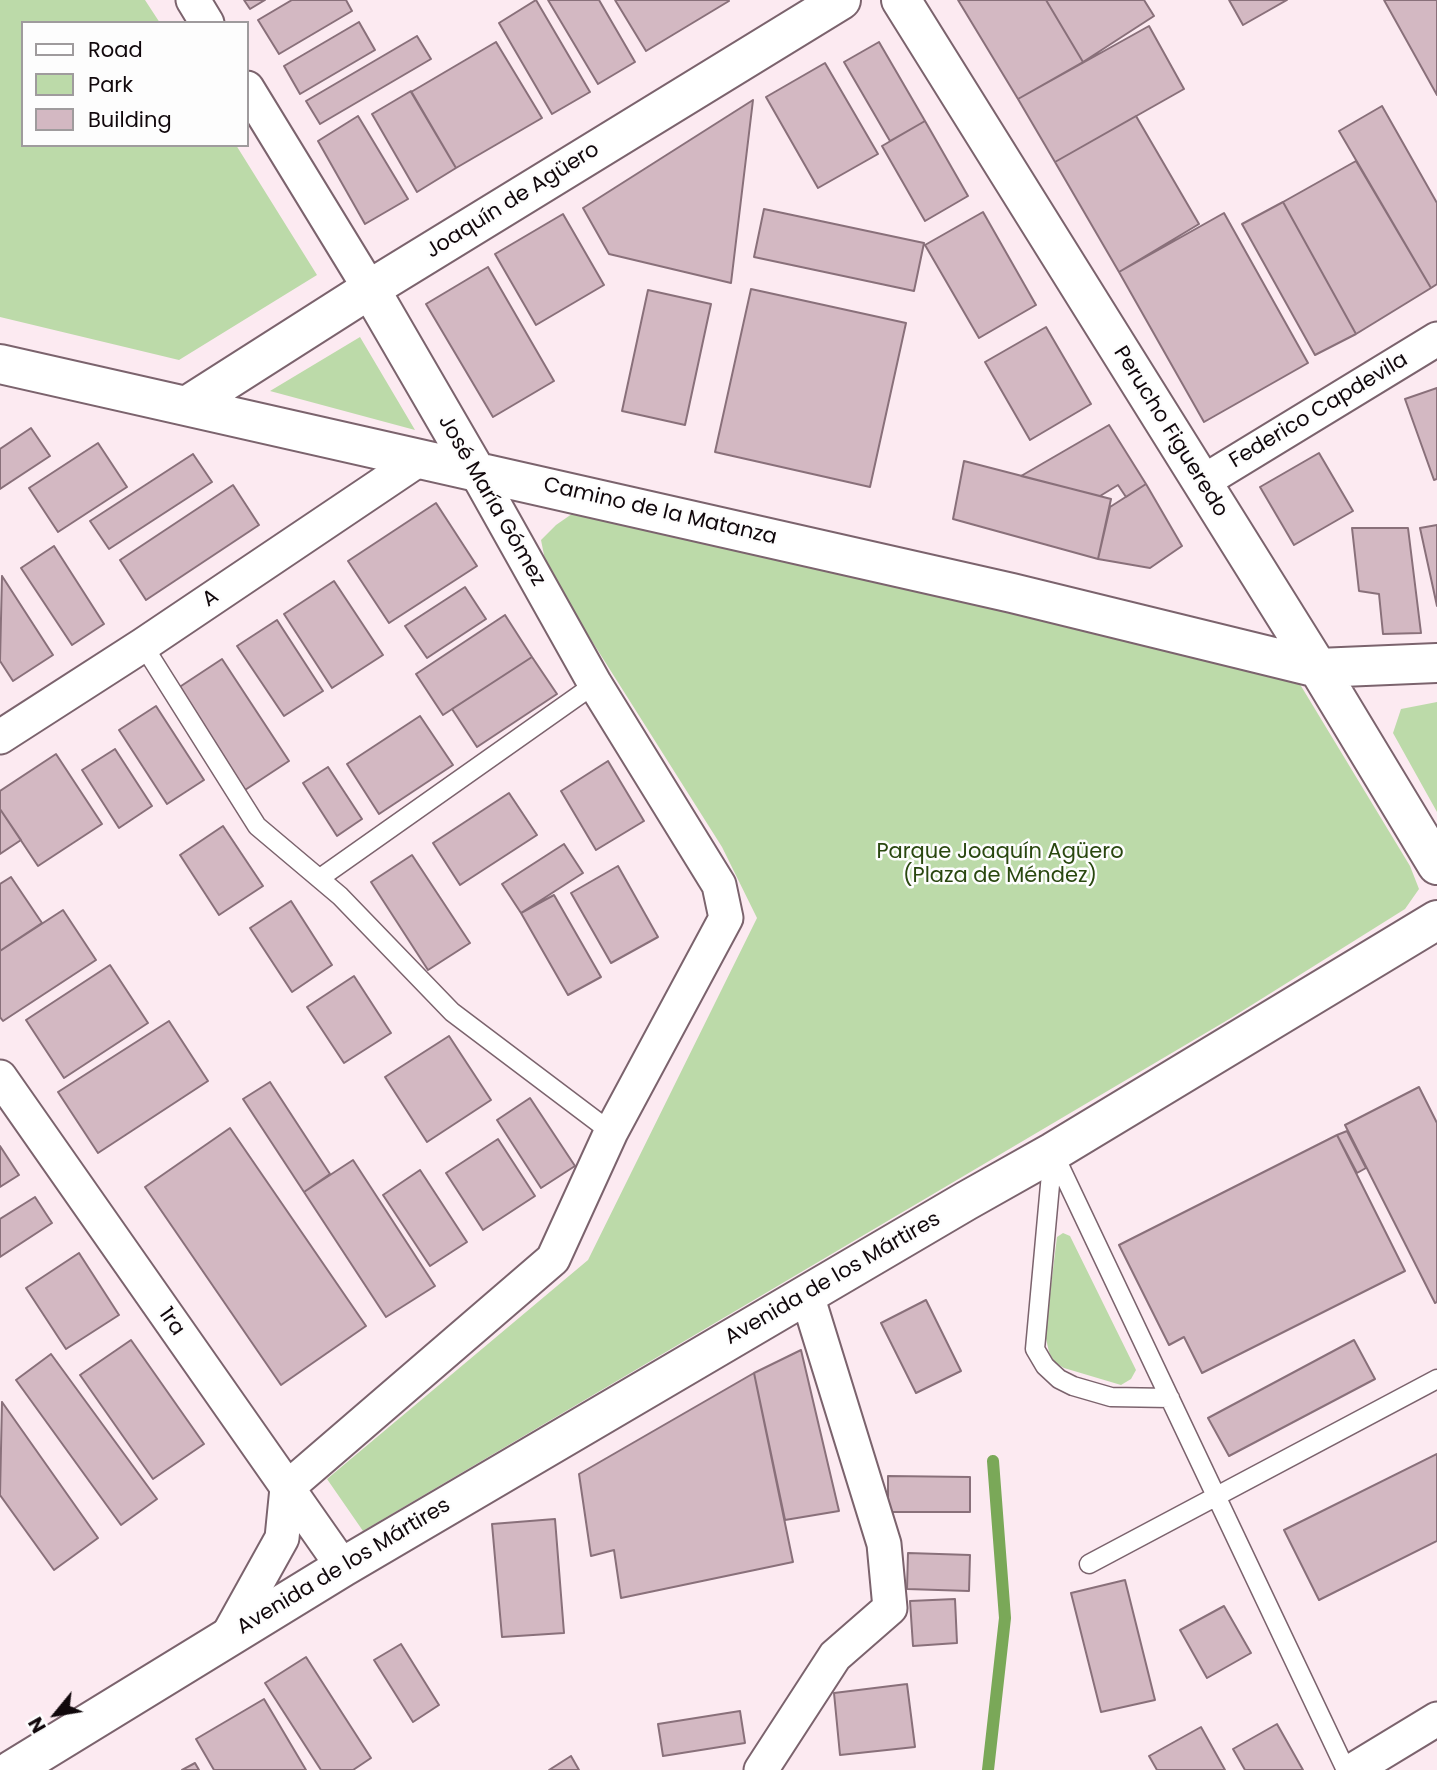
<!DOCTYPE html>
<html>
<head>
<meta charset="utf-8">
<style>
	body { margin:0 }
	#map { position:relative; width:1437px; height:1770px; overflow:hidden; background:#fceaf1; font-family:Poppins,sans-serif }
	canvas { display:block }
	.legend { position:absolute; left:21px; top:21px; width:228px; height:126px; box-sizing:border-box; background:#fdfdfd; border:2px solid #9f9b9d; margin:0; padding:9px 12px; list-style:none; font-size:21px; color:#11080c }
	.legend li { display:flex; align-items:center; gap:14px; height:35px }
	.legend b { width:35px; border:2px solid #9f9b9d }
	.north { position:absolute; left:21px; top:1679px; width:70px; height:70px; -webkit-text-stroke:5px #fdfdfd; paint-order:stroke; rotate:240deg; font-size:19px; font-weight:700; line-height:28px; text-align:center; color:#11080c }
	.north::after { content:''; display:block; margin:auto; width:24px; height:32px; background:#11080c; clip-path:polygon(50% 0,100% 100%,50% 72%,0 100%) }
</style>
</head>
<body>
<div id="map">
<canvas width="1437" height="1770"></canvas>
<ul class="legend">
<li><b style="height:9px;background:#fff"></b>Road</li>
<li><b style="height:19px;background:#bcdaa9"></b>Park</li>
<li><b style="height:19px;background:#d3b8c2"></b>Building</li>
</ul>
<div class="north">N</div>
</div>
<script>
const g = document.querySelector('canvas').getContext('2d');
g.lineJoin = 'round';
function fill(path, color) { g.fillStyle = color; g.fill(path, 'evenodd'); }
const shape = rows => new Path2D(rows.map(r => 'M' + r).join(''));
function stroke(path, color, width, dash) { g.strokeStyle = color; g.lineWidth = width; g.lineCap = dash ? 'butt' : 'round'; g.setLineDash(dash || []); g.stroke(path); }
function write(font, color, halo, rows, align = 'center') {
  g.font = font + ' Poppins,sans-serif'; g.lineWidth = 5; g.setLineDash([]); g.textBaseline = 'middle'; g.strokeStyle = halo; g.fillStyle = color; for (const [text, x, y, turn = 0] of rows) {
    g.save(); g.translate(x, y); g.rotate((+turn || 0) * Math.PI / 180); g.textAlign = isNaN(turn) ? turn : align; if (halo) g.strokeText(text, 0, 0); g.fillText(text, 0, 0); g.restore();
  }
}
fill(shape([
	[0,0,145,0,160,23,23,23,23,145,236,145,317,275,179,360,0,317],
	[360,337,415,430,270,391],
	[579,509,1298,681,1410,866,1419,889,1405,909,1231,1018,363,1531,327,1479,588,1260,757,918,722,847,547,570,541,540,556,525],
	[1437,702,1437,812,1393,733,1401,709],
	[1063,1233,1070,1236,1136,1370,1131,1379,1121,1385,1064,1368,1054,1362,1049,1352,1045,1334,1057,1237]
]), '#bcdaa9');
stroke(shape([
	[988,1770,1005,1618,993,1461]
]), '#7aa858', 12);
const building = shape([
	[244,0,265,0,250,9,244,0],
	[292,0,346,0,352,11,279,54,258,20,292,0],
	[536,0,590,92,552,114,499,23,536,0],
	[548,0,599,0,635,62,598,84,548,0],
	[615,0,728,0,729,1,646,51,615,0],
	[958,0,1046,0,1083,62,1018,99,958,0],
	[1046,0,1144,0,1154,16,1083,62,1046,0],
	[1229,0,1287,0,1243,25,1229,0],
	[1384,0,1437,0,1437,95,1384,0],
	[359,22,375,50,300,94,284,66,359,22],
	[1149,26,1184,89,1055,162,1018,99,1149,26],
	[417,36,431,59,320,124,306,101,417,36],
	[496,42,542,118,456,168,411,92,496,42],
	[879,42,925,121,890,141,844,62,879,42],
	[825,63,878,154,818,188,766,97,825,63],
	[411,91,456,168,417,192,372,114,411,91],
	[753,100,731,283,609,254,583,208,753,100],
	[1382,106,1437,203,1437,284,1431,288,1339,131,1382,106],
	[358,116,408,199,365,224,318,141,358,116],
	[1136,116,1199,224,1119,272,1055,162,1136,116],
	[925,121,968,196,925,221,882,146,925,121],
	[1356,161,1431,288,1356,334,1283,202,1356,161],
	[1283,202,1356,334,1315,355,1242,224,1283,202],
	[764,209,924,243,914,291,754,257,764,209],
	[983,212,1036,305,979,338,925,245,983,212],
	[1224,213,1308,363,1204,422,1119,272,1224,213],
	[563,214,604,285,536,325,495,254,563,214],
	[488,267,554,381,493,417,426,304,488,267],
	[751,289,906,323,870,487,715,452,751,289],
	[648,290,711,304,685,425,622,411,648,290],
	[1046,327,1091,404,1030,440,985,362,1046,327],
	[1437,388,1437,479,1434,480,1405,399,1437,388],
	[1109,425,1146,484,1126,497,1118,485,1100,496,1021,476,1109,425],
	[31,428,50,456,0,489,0,449,31,428],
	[98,443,127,487,58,532,29,488,98,443],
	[1319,453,1353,511,1294,545,1260,487,1319,453],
	[193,454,212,482,109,549,90,521,193,454],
	[964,461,1111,499,1098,559,953,519,964,461],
	[1146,484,1182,546,1150,568,1098,559,1110,507,1146,484],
	[233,485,259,525,146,600,120,560,233,485],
	[436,503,477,566,389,623,348,561,436,503],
	[1437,525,1437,606,1420,528,1437,525],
	[1352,528,1408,528,1421,633,1383,634,1379,594,1359,591,1352,528],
	[54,546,104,624,72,645,21,568,54,546],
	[2,576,53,655,13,681,0,661,2,576],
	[334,581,383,655,332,688,284,614,334,581],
	[465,587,486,619,427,658,405,626,465,587],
	[505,615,532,657,443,715,416,674,505,615],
	[277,620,323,691,284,716,237,646,277,620],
	[532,657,557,694,477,747,452,709,532,657],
	[222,659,289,761,245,790,178,688,222,659],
	[156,706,204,780,167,804,119,730,156,706],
	[420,716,453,765,379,814,347,764,420,716],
	[115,749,152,806,119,828,82,770,115,749],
	[56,754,102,824,38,866,0,809,0,791,56,754],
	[608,761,644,821,596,850,561,791,608,761],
	[328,767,362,819,337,836,303,783,328,767],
	[509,793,537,835,460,885,433,843,509,793],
	[0,809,21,840,0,854,0,809],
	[223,826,263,886,219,915,180,855,223,826],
	[564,844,583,873,521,913,502,884,564,844],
	[412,855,470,943,428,970,371,882,412,855],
	[618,866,658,937,611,963,571,893,618,866],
	[11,877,42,923,0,951,0,884,11,877],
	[554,895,601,977,568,995,521,913,554,895],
	[291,901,332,965,292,992,250,928,291,901],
	[63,910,96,960,3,1021,0,1017,0,951,63,910],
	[110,965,148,1023,64,1078,26,1020,110,965],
	[354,976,391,1033,344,1063,307,1007,354,976],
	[169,1021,208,1081,98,1153,58,1092,169,1021],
	[449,1036,491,1100,427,1142,385,1077,449,1036],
	[270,1082,330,1174,304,1192,243,1099,270,1082],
	[1419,1087,1437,1123,1437,1302,1435,1303,1345,1125,1419,1087],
	[530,1098,575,1166,541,1188,497,1120,530,1098],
	[230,1128,366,1326,281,1385,145,1187,230,1128],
	[1347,1131,1366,1168,1357,1173,1337,1135,1347,1131],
	[1337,1135,1405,1271,1202,1373,1184,1337,1169,1345,1119,1245,1337,1135],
	[498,1139,535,1196,483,1230,446,1173,498,1139],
	[0,1146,19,1175,0,1187,0,1146],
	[353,1160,435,1286,386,1317,304,1192,353,1160],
	[420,1170,467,1242,430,1266,383,1195,420,1170],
	[35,1197,52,1223,0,1257,0,1219,35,1197],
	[79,1253,119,1315,66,1349,26,1288,79,1253],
	[926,1300,961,1371,916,1393,881,1323,926,1300],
	[131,1340,204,1444,153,1479,80,1375,131,1340],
	[1354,1340,1375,1379,1229,1456,1208,1418,1354,1340],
	[801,1350,839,1511,785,1520,754,1373,801,1350],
	[51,1354,157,1499,121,1525,16,1380,51,1354],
	[754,1373,793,1562,621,1598,614,1550,591,1556,579,1474,754,1373],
	[2,1402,98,1538,54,1570,0,1495,2,1402],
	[1437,1454,1437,1541,1319,1600,1284,1530,1437,1454],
	[888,1476,970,1477,970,1512,888,1512,888,1476],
	[555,1519,564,1633,502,1637,492,1524,555,1519],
	[908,1553,970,1555,969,1591,907,1589,908,1553],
	[1125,1580,1155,1700,1101,1712,1071,1593,1125,1580],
	[955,1599,957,1643,913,1646,910,1601,955,1599],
	[1224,1606,1251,1653,1207,1678,1180,1630,1224,1606],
	[401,1644,439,1705,413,1722,374,1660,401,1644],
	[306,1657,371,1758,353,1770,321,1770,265,1683,306,1657],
	[907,1684,915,1747,840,1755,834,1693,907,1684],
	[264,1699,306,1770,214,1770,196,1739,264,1699],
	[740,1711,745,1743,663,1756,658,1724,740,1711],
	[1277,1724,1303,1770,1245,1770,1233,1749,1277,1724],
	[1201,1727,1225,1770,1157,1770,1149,1756,1201,1727],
	[571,1756,579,1770,549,1770,571,1756],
	[195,1763,199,1770,182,1770,195,1763]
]);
fill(building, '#d3b8c2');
stroke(building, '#89707a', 2);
const lane = shape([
	[143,645,257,826,340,896,452,1012,611,1132],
	[320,878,595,684],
	[1053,1152,1346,1770],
	[1053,1152,1035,1349,1045,1366,1059,1379,1073,1386,1111,1397,1170,1398],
	[1089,1564,1437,1379]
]);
const street = shape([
	[193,0,207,23],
	[247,88,370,289],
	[1201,483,1437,339],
	[0,737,143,645,421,458],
	[0,1077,343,1567],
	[227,1637,282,1538,287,1488,553,1259,611,1132,726,918,719,885,595,684,475,470],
	[761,1770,835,1656,890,1608,884,1544,807,1295],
	[1353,1770,1437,1719]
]);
const secondary = shape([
	[901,0,1318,668,1437,865],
	[370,289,475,470],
	[0,364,1012,593,1318,668,1437,663],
	[188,405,370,289,841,0],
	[12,1770,343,1567,966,1201,1053,1152,1437,920]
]);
stroke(lane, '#7b636d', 21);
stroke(street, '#7b636d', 37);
stroke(secondary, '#7b636d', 42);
stroke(lane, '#fff', 18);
stroke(street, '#fff', 33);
stroke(secondary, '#fff', 38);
write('21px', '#11080c', '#fdfdfd', [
	["Joaquín de Agüero",513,201,-32],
	["Federico Capdevila",1319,411,-31],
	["Perucho Figueredo",1170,432,58],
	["José María Gómez",491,501,60],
	["Camino de la Matanza",660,512,13],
	["A",211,599,-34],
	["Avenida de los Mártires",833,1279,-30],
	["1ra",171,1322,55],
	["Avenida de los Mártires",344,1567,-31]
]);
write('21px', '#29470f', '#fdfdfd', [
	["Parque Joaquín Agüero",1000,853],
	["(Plaza de Méndez)",1000,877]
]);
</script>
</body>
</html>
